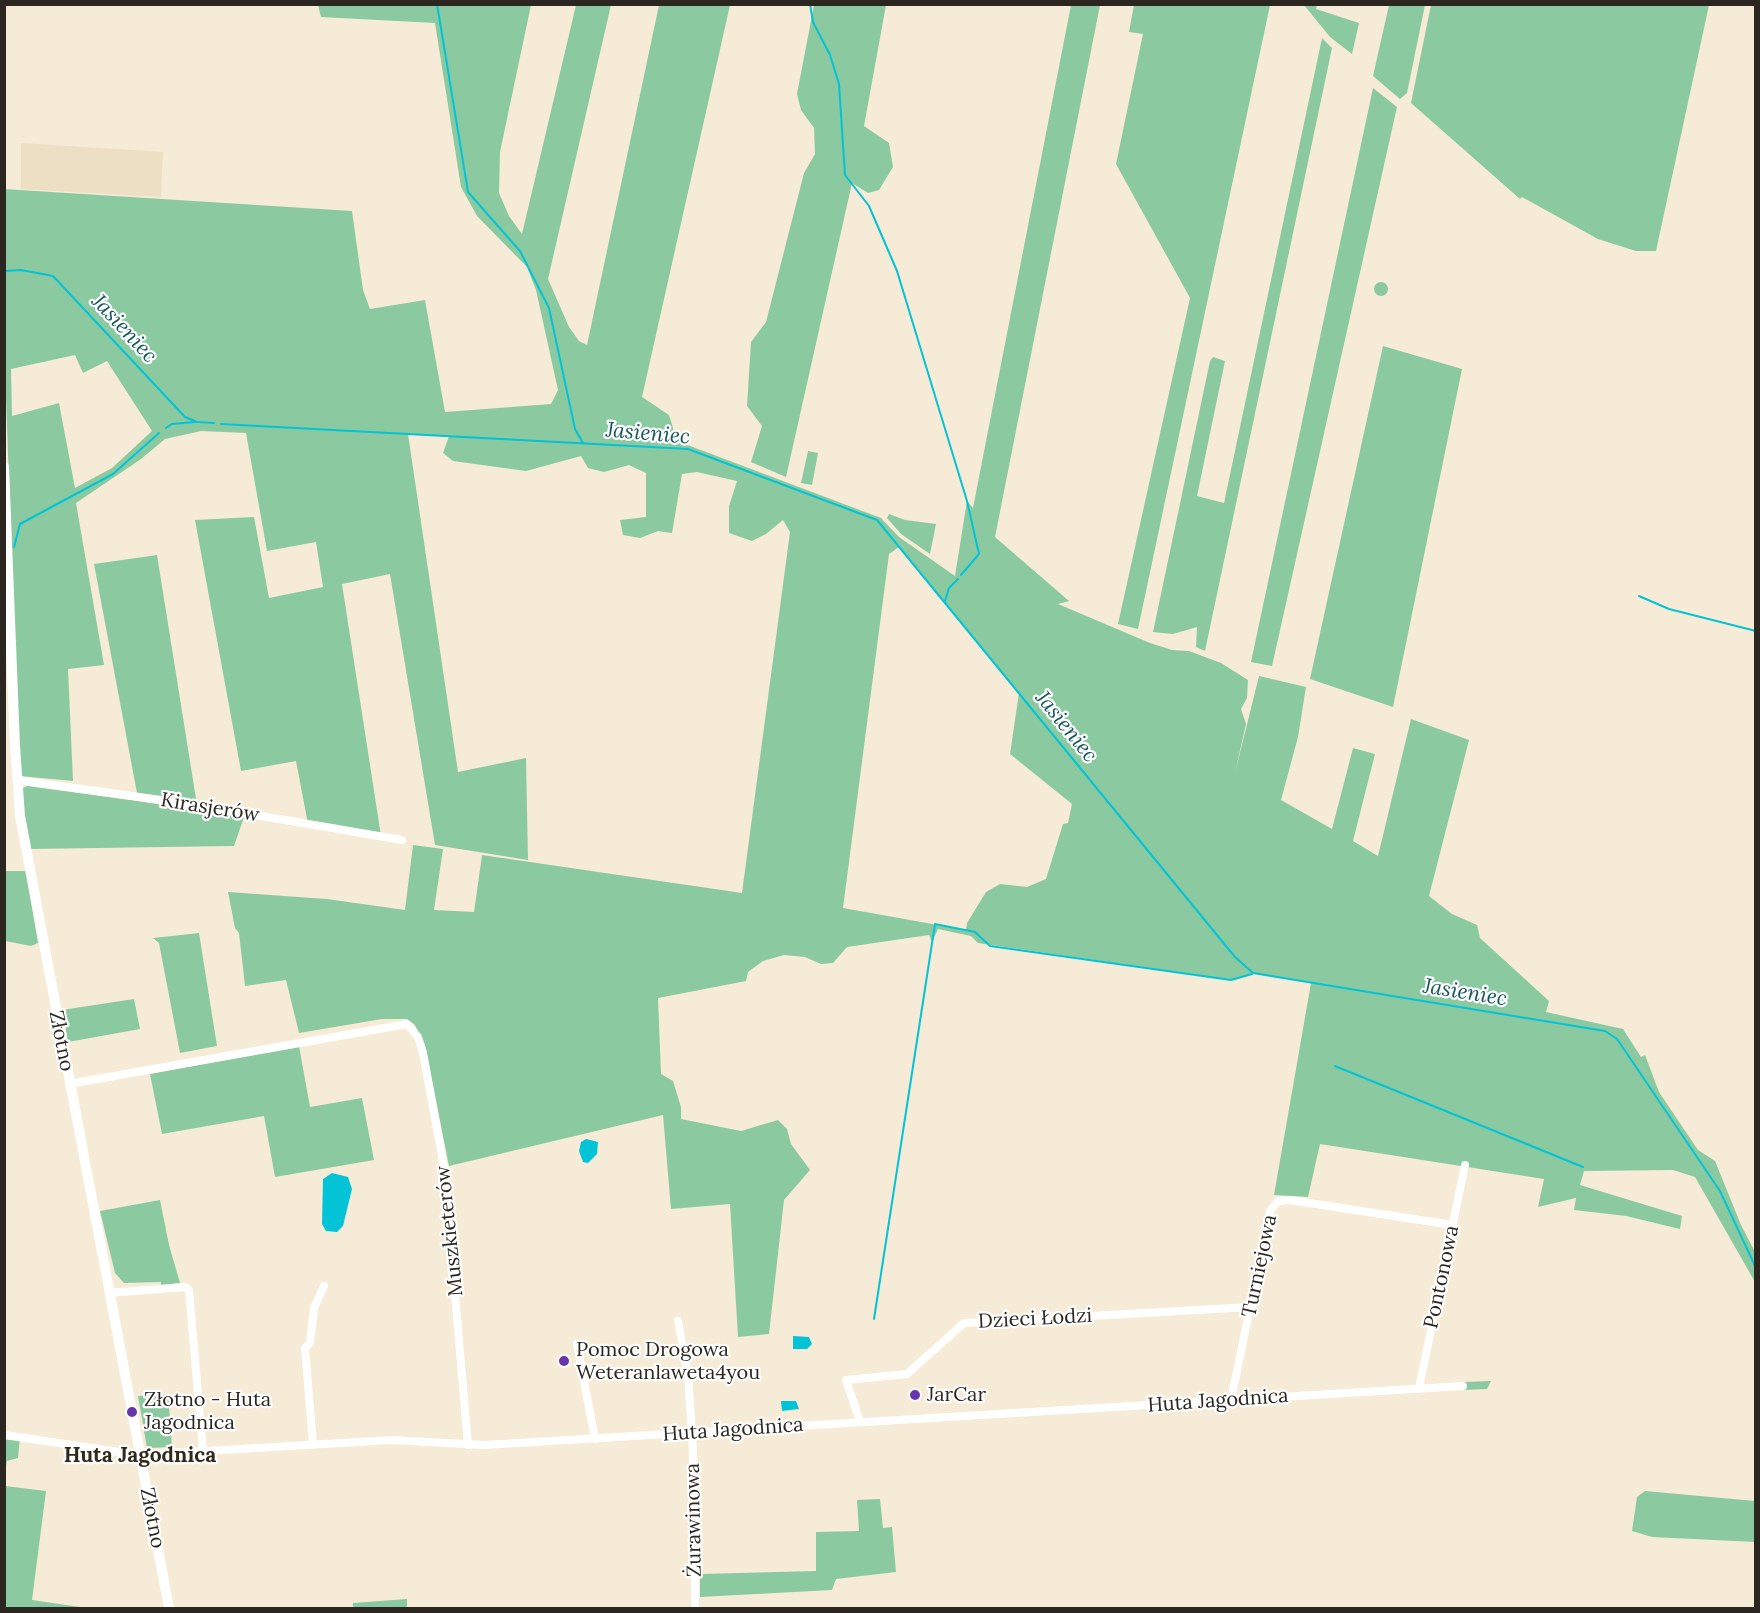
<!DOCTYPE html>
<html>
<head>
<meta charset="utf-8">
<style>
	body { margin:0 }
	#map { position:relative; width:1760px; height:1613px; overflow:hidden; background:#f6ebd6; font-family:Lora,serif }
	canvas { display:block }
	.frame { position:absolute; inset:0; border:6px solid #2b2720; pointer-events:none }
</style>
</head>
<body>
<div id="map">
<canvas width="1760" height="1613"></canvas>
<div class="frame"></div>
</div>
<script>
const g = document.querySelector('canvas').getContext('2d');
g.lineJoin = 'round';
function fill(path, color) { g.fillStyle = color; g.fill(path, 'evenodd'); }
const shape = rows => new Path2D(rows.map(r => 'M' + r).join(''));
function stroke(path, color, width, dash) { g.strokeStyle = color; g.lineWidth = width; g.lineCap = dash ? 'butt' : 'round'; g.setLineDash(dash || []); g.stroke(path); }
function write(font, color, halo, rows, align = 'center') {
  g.font = font + ' Lora,serif'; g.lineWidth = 4.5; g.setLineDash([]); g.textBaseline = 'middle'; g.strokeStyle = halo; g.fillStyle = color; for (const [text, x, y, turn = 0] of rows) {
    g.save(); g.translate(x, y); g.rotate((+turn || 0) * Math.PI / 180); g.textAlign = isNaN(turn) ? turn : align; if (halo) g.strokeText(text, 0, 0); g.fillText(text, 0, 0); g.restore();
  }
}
fill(shape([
	[21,143,163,152,161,197,21,189]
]), '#eddfc3');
fill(shape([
	[318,5,531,5,500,152,499,193,509,216,522,234,576,5,611,5,548,279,569,327,579,341,587,345,659,5,730,5,642,397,669,415,677,441,881,518,899,537,955,576,967,501,973,508,1071,5,1100,5,995,537,1069,601,1058,604,1150,643,1172,650,1189,651,1221,663,1248,680,1247,698,1241,709,1246,724,1235,773,1259,676,1306,687,1298,737,1281,800,1332,829,1353,748,1375,754,1353,841,1378,856,1411,719,1469,740,1429,896,1452,914,1477,925,1480,938,1549,1001,1546,1012,1623,1029,1641,1057,1645,1055,1659,1092,1698,1150,1715,1161,1741,1225,1755,1252,1755,1282,1695,1177,1673,1170,1584,1171,1580,1185,1682,1216,1680,1229,1626,1216,1574,1210,1576,1198,1538,1207,1544,1179,1320,1144,1308,1197,1274,1195,1311,983,1253,973,1231,980,978,943,971,936,938,929,932,942,929,935,847,947,833,963,821,964,805,957,784,955,763,961,748,972,746,981,658,998,661,1074,673,1081,681,1107,681,1119,741,1131,778,1120,787,1129,791,1144,810,1170,784,1200,769,1334,738,1337,730,1204,671,1209,663,1115,449,1166,425,1045,415,1025,407,1019,382,1019,299,1033,286,980,245,986,239,933,235,928,228,892,327,899,405,910,413,845,443,849,434,910,474,912,482,855,742,893,790,532,783,520,766,534,752,541,729,533,729,506,737,481,697,472,682,474,672,533,658,531,640,538,623,535,620,520,646,517,646,473,629,465,604,472,588,468,581,456,526,471,453,461,443,453,449,436,408,434,458,772,526,758,528,860,435,845,390,574,342,584,381,836,308,824,296,761,241,771,195,520,254,517,269,598,323,587,316,542,267,551,246,433,201,431,165,439,141,459,76,503,104,665,68,669,73,781,20,776,5,373,4,189,352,211,363,290,370,309,425,300,445,412,551,404,558,390,536,290,527,267,477,216,461,187,435,23,321,17],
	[75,355,83,373,107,361,152,431,112,468,75,488,59,403,12,416,11,369],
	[899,547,1019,693,1010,754,1072,804,1068,823,1063,824,1046,879,1027,887,1000,884,986,892,967,923,966,930,843,908,889,554],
	[814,5,886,5,864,126,889,143,893,167,879,190,868,193,852,183,786,477,751,462,762,426,747,406,751,342,766,322,804,173,815,154,814,128,801,110,797,94],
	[1134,5,1270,5,1138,629,1118,624,1190,298,1116,164,1143,34,1129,32],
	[1304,5,1317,5,1316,9,1359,23,1352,54,1330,37],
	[1389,5,1425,5,1407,93,1400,99,1373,76],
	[1431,5,1709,5,1656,251,1636,251,1598,239,1522,197,1520,199,1411,103],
	[1322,38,1332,48,1205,651,1196,647,1197,627,1173,634,1153,632,1210,361,1213,357,1225,361,1197,496,1224,503],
	[1373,88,1397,107,1272,666,1251,662],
	'1374 289a7 7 0 1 1 14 0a7 7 0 1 1-14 0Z',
	[1383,346,1462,369,1393,707,1310,679],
	[808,451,818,453,812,485,801,483],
	[889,514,905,520,936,524,930,554,901,534,887,518],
	[157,555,197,805,137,793,94,564],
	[27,786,137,801,244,817,234,846,29,849,21,789],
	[5,871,26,871,38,943,31,946,5,941],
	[199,933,217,1046,180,1053,159,943,153,938],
	[134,999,140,1029,68,1042,62,1010],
	[299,1046,310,1107,362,1098,374,1160,275,1177,264,1116,162,1134,150,1074],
	[160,1200,169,1245,180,1283,161,1285,161,1282,124,1283,115,1273,100,1211],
	[1491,1381,1487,1389,1464,1390,1464,1382],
	[168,1394,172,1447,147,1448,138,1396],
	[4,1435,20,1437,18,1458,7,1461,5,1471],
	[5,1486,46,1491,32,1600,87,1608,5,1608],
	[1645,1491,1755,1501,1755,1542,1652,1537,1632,1531,1637,1497],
	[880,1499,883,1528,892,1527,896,1572,836,1579,832,1590,700,1597,700,1574,816,1571,816,1532,859,1531,857,1500],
	[407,1599,407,1608,353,1608,353,1603]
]), '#8bcaa0');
fill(shape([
	[586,1139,598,1142,597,1154,588,1163,583,1162,579,1151,581,1142],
	[332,1173,348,1177,352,1189,343,1226,337,1232,326,1231,322,1224,323,1179],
	[793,1336,809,1337,812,1344,807,1349,793,1349],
	[781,1401,796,1401,799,1409,782,1411]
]), '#03c4d6');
stroke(shape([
	[437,4,468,192,520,251,549,308,575,429,583,443],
	[810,4,813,22,830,55,839,84,845,175,869,206,897,271,967,501,979,554,961,575],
	[5,271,21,270,53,276,185,417,197,422,214,423],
	[221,424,688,449,877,520,1235,957,1253,973,1605,1031,1617,1039,1720,1191,1756,1268],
	[166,428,172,424,195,422],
	[14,547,20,524,113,474,159,433],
	[1639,596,1669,609,1756,631],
	[945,601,949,588,958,579],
	[1335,1066,1583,1167],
	[874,1319,935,924,975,932,990,946,1231,980,1252,974]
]), '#03c4d6', 2);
stroke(shape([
	[17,780,197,805,402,840],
	[69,1084,407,1024,418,1037,423,1053,444,1167,468,1445],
	[109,1293,185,1287,189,1290,203,1452],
	[678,1321,688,1376,692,1432,695,1505,695,1608],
	[577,1344,595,1439],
	[1419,1388,1465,1165],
	[1231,1400,1270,1211,1278,1201,1290,1200,1452,1225],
	[860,1422,846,1380,907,1374,964,1323,1252,1307],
	[4,1435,140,1455,391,1440,484,1445,1463,1386],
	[313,1444,305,1348,310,1343,314,1308,324,1286]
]), '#fff', 8);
stroke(shape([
	[4,467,15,746,20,816,169,1608]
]), '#fff', 10);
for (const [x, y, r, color] of [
	[564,1361,6,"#6834ab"],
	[915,1395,6,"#6834ab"],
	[132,1412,6,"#6834ab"]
]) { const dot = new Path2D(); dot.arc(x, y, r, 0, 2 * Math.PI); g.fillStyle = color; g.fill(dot); stroke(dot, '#fff', 2); }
write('20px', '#2b2720', '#fff', [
	["Kirasjerów",210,808,9],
	["Złotno",61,1041,79],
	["Muszkieterów",450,1231,-96],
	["Turniejowa",1260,1266,-78],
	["Pontonowa",1442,1277,-78],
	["Dzieci Łodzi",1035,1319,-3],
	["Huta Jagodnica",1218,1401,-4],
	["Huta Jagodnica",733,1430,-4],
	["Złotno",152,1518,79],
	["Żurawinowa",694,1520,-91]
]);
write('20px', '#2b2720', '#fff', [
	["Pomoc Drogowa",576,1350],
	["Weteranlaweta4you",576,1373],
	["JarCar",927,1395],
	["Złotno - Huta",144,1400],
	["Jagodnica",144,1423]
], 'left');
write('italic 21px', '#15555d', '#fff', [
	["Jasieniec",124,329,47],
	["Jasieniec",648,434,5],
	["Jasieniec",1066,727,51],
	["Jasieniec",1465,993,9]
]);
write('bold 21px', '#312919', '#fff', [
	["Huta Jagodnica",140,1456]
]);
</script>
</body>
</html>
